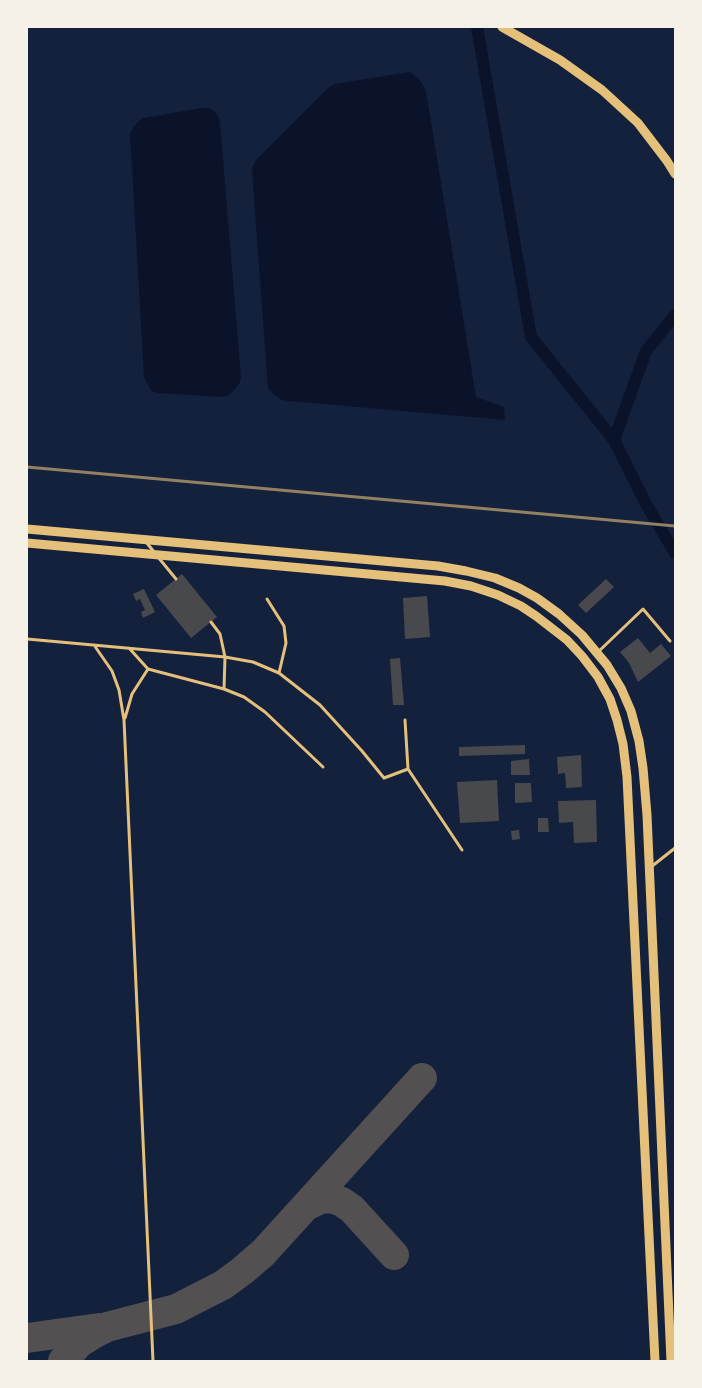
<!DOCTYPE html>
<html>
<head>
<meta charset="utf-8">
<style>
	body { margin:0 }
	#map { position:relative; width:702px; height:1388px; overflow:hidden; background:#14213d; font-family:Commissioner,sans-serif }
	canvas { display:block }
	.frame { position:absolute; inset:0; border:28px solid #f6f1e7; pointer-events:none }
</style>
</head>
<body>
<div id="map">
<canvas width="702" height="1388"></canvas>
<div class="frame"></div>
</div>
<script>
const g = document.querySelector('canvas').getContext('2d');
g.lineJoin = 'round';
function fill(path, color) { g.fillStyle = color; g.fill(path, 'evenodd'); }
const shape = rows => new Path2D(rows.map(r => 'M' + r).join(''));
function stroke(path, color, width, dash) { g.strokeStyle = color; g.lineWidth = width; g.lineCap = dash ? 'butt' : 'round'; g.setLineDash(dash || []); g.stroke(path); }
fill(shape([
	[410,72,420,80,426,91,476,397,504,407,505,420,289,401,282,400,274,395,268,388,252,172,253,166,256,160,329,87,334,84],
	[202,108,209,108,214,111,218,116,220,122,241,378,239,384,234,390,229,395,223,397,158,393,152,391,149,387,144,377,130,133,138,121,143,118]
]), '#0b132b');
stroke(shape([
	[477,27,531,337,614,440,645,502,675,553],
	[614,440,646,351,675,315]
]), '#0b132b', 12);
stroke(shape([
	[306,1206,320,1199,331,1198,342,1202,352,1209,394,1255],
	[27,1338,99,1328],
	[63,1361,79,1343,95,1333,107,1327,176,1309,223,1285,242,1271,263,1253,422,1078]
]), '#525050', 30);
fill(shape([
	[182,574,217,617,191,638,156,595],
	[606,579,614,587,586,613,578,605],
	[144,589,155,612,143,618,141,612,145,610,140,599,136,601,133,594],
	[427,596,430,637,405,639,403,598],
	[638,638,650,653,661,644,671,656,638,682,629,663,620,652],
	[400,658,404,705,393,705,390,659],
	[525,745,525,754,459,756,459,747],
	[581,755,582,787,566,788,565,773,558,774,557,757],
	[529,759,530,775,511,775,511,761],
	[497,780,499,821,460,823,457,782],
	[515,783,531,783,532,802,515,803],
	[596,800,597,842,574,843,573,822,559,823,558,801],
	[538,818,548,818,549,832,538,832],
	[519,830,520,839,512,840,511,831]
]), '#48494c');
stroke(shape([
	[146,542,155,553],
	[158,557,176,579],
	[267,599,284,626,286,643,279,673],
	[211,622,220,634,225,657,224,689],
	[27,639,225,657,253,662,279,673,320,705,362,751,384,778,408,769],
	[94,645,112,671,119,690,124,720,153,1361],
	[129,648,148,669,224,689,244,697,265,712,323,767],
	[598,652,643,609,670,641],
	[125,718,132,694,148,669],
	[405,720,408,769,462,850],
	[651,867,675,848]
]), '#e5c07b', 3);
stroke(shape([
	[502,27,560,60,602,90,638,123,667,161,675,174],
	[27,529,438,566,466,571,495,578,519,588,537,598,559,614,582,635,607,665,621,688,631,711,639,741,643,768,647,815,671,1361],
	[27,543,445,581,471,586,498,595,521,606,536,616,567,640,582,656,598,677,610,699,617,720,623,744,627,777,655,1361]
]), '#e5c07b', 9);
stroke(shape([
	[27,467,675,526]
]), '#918062', 3);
</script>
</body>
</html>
